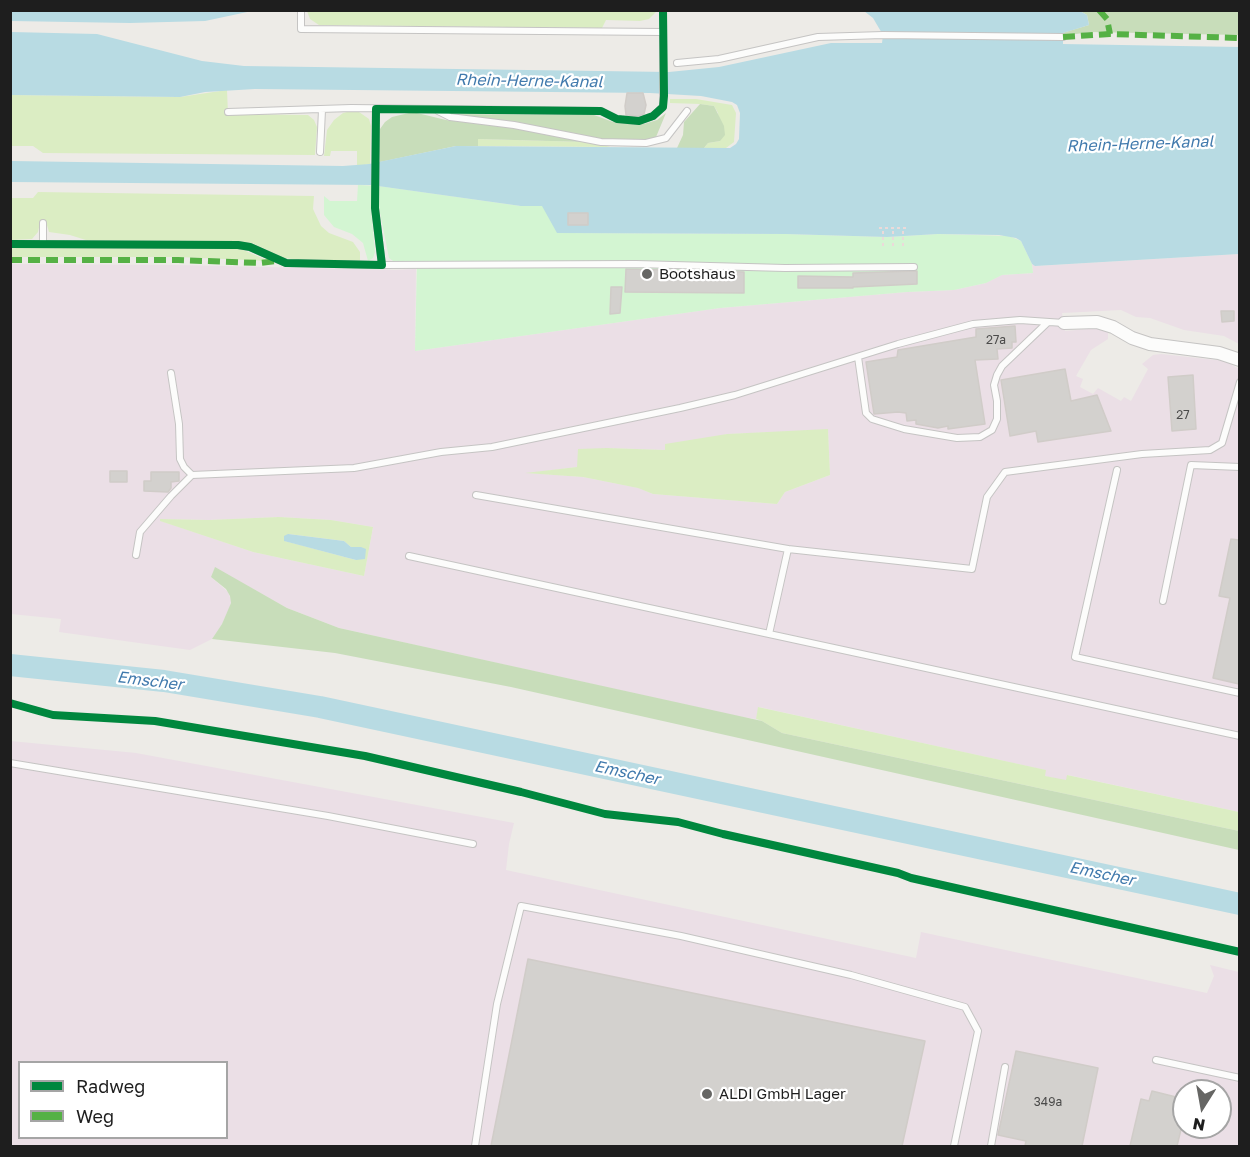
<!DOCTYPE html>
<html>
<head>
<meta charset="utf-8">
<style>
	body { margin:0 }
	#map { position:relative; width:1250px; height:1157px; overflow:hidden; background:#edebe7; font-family:"Golos Text",sans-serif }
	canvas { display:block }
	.frame { position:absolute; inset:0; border:12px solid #1e1e1e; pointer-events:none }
	.legend { position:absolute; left:18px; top:1061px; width:210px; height:78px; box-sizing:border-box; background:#fff; border:2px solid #a5a5a5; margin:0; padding:8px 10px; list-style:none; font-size:18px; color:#1e1e1e }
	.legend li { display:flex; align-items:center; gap:12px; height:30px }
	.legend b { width:30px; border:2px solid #a5a5a5 }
	.north { position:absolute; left:1172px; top:1079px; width:60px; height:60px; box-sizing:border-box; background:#fff; border:2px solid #a5a5a5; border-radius:50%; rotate:191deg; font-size:16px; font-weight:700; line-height:24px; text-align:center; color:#1e1e1e }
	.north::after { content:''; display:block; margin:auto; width:21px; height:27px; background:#666664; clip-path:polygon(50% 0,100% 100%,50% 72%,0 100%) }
</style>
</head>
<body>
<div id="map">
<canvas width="1250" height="1157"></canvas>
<div class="frame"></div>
<ul class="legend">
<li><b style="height:8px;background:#00873e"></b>Radweg</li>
<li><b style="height:8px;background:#55b145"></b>Weg</li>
</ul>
<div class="north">N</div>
</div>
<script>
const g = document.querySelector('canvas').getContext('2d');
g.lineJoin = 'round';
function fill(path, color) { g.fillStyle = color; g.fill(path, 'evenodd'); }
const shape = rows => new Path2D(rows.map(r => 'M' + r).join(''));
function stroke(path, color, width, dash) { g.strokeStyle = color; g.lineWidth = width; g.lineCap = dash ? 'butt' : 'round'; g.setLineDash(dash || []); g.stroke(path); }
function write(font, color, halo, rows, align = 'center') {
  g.font = font + ' "Golos Text",sans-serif'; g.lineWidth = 4.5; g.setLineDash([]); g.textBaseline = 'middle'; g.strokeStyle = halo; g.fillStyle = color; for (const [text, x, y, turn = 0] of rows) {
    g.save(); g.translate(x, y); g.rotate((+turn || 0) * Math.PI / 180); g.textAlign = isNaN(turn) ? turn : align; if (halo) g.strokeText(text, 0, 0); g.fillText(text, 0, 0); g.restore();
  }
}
fill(shape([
	[1239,254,1239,344,1224,336,1184,330,1150,318,1136,317,1121,310,1062,313,1065,331,1098,328,1108,330,1108,339,1091,350,1076,376,1083,379,1080,387,1093,394,1098,388,1121,401,1124,397,1131,401,1148,369,1142,364,1153,355,1161,354,1216,360,1225,361,1239,369,1239,812,1068,775,1066,781,1044,776,1045,770,759,707,756,719,736,716,339,628,287,608,215,568,211,577,228,592,231,600,230,607,222,624,212,639,190,650,59,632,61,619,11,614,10,264,178,265,396,270,416,269,415,351,720,308,907,292,954,290,986,283,1002,275,1033,273,1032,264,1036,266],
	[828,430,830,475,785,492,777,504,653,494,639,488,583,477,530,473,577,467,607,448,665,450,727,434],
	[279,517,331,520,373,527,364,576,253,552,161,521,160,519,209,520],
	[10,741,136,753,514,823,509,844,506,870,916,958,921,932,1207,993,1214,976,1210,965,1239,972,1239,1146,11,1146],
	[20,1062,226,1062,226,1138,20,1138],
	[1184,1091,1220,1091,1220,1127,1184,1127]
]), '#ebdfe6');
fill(shape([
	[307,11,307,10,657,11,649,19,640,21,606,20,602,28,319,25,310,19],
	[227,90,228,114,308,115,314,120,317,127,315,155,43,153,33,146,11,146,11,95,180,97],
	[670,99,696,99,732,105,736,113,734,142,726,148,704,148,708,143,720,141,718,113,714,106,700,104,670,103],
	[351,111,359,112,369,119,371,126,370,164,357,166,357,151,331,151,330,156,324,156,327,130,334,120,343,113],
	[478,139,587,142,611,147,478,146],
	[38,192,314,196,313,209,321,226,329,233,353,242,360,252,360,262,310,261,283,258,252,243,89,241,70,235,49,232,46,222,40,223,38,232,32,239,11,240,11,198,33,198],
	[11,247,241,249,269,261,179,257,11,257],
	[828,429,830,475,785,492,777,504,653,494,638,488,583,477,525,473,577,467,578,449,607,448,665,450,665,444,727,434],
	[279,517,331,520,373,527,364,576,253,552,160,521,160,519,209,520],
	[288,534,344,541,351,547,356,560,285,541],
	[758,707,1046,770,1045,776,1066,780,1067,775,1239,812,1239,831,782,733,762,721,756,719]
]), '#dbedc3');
fill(shape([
	[1080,11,1239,11,1239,35,1090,32,1062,36,1062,33,1089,25,1087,15],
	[700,104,714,106,724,126,725,135,720,141,708,143,704,148,677,148,683,135,684,122],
	[413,112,446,120,511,127,587,142,478,139,478,146,456,146,380,162,378,136,380,129,385,122,392,117],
	[666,113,656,137,645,140,602,140,447,114,594,115,613,122,644,124,657,120],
	[215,567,287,608,339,628,762,721,782,733,1239,831,1239,850,511,687,335,653,212,639,222,624,231,603,230,596,226,589,211,577]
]), '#c8ddba');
fill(shape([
	[358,185,379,186,521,206,543,206,571,233,785,234,887,237,938,234,1009,236,1021,241,1032,264,1033,273,1002,275,986,283,954,290,907,292,720,308,415,351,417,263,393,261,389,258,379,208,371,208,375,252,373,258,368,261,363,243,352,234,334,227,324,215,324,196,330,201,357,201]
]), '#d3f5d2');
fill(shape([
	[11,10,252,10,252,11,205,21,130,23,11,21],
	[864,11,1080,11,1087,15,1089,25,1063,33,1063,44,1239,47,1239,254,1035,266,1032,264,1021,241,1016,238,999,235,938,234,887,237,785,234,557,233,542,206,521,206,371,185,11,182,11,161,343,166,369,164,456,146,730,148,736,144,739,139,740,113,737,105,732,102,701,96,650,93,255,89,205,92,180,97,11,95,11,32,97,34,202,61,244,66,669,72,719,67,831,43,882,43,883,35,873,18],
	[288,534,344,541,351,547,361,547,366,549,365,559,356,560,284,541,284,536]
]), '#b8dbe3');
stroke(shape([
	[10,665,164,681,320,707,1240,904]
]), '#b8dbe3', 22);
const building = shape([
	[627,93,643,93,646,105,644,114,638,116,626,115,625,106,627,93],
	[568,213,588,213,588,225,568,225,568,213],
	[626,269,744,272,744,293,625,292,626,269],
	[917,271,917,284,853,287,853,288,798,288,798,276,853,277,853,273,917,271],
	[611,287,622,287,620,313,610,314,611,287],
	[1221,311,1234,311,1234,321,1222,322,1221,311],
	[1015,326,1016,342,1012,342,1012,348,997,349,998,359,975,360,985,424,948,429,948,426,938,428,916,424,916,420,907,421,906,413,898,412,874,414,866,362,897,357,898,350,976,337,976,329,1015,326],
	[1065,369,1071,401,1097,395,1111,431,1038,442,1036,431,1010,436,1001,380,1065,369],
	[1193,375,1196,429,1172,431,1168,377,1193,375],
	[110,471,127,471,127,482,110,482,110,471],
	[151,472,179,472,179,481,171,482,171,488,168,492,144,491,144,481,151,481,151,472],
	[1231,539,1239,540,1239,684,1213,678,1230,598,1219,596,1231,539],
	[528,959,925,1041,902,1146,491,1146,528,959],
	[1016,1051,1098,1068,1082,1146,1025,1146,1026,1141,998,1135,1016,1051],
	[1152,1091,1184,1099,1184,1117,1177,1146,1130,1146,1141,1099,1149,1101,1152,1091]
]);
fill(building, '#d3d1ce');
stroke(building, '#d0ccc8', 1.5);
const lane = shape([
	[301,10,301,29,663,32],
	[677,63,719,59,818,37,883,35,1063,37],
	[376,109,375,208,382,265],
	[438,111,450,117,514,125,601,142,646,143,666,138,687,111],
	[228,112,351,108,601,111,617,119,639,121,653,116,663,107,663,10],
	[320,152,322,110],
	[10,244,238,245,250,247,286,263,382,265,636,264,785,268,914,267],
	[43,244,43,223],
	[858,357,866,413,872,419,904,429,957,438,980,437,992,430,997,419,997,401,994,385,997,375,1002,366,1047,323],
	[171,373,179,424,180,459,184,467,192,475],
	[1117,470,1075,657,1240,693],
	[476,495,788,549,972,569,987,497,1005,472,1142,454,1210,450,1222,443,1240,382],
	[136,555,140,532,171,496,192,475,354,468,441,452,492,447,680,408,735,395,898,344,973,324,1020,320,1064,323],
	[409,556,1240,736],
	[1163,601,1191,465,1240,467],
	[769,634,788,549],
	[10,763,328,816,473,844],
	[1156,1060,1240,1078],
	[475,1146,497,1004,521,906,681,936,851,975,965,1007,978,1031,954,1146],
	[991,1146,1005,1067]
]);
const street = shape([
	[1064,323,1097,322,1113,327,1132,338,1150,344,1219,353,1240,360]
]);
stroke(lane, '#c5c4c3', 8);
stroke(street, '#c5c4c3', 14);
stroke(shape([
	[879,228,907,228],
	[883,246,883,228],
	[893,246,893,228],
	[903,246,903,228]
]), '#ebdad9', 2, [3, 3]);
stroke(lane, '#fcfcfb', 6);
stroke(street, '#fcfcfb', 12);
stroke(shape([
	[1099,10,1107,19,1110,34],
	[1063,37,1110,34,1240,38],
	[10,260,178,260,260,263,277,261]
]), '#55b145', 6, [12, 6]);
stroke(shape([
	[10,244,238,245,250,247,286,263,382,265,375,208,376,109,601,111,617,119,639,121,653,116,663,107,664,96,663,10],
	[10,703,53,715,155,721,365,756,521,792,605,814,678,822,723,834,898,873,911,878,1240,952]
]), '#00873e', 8);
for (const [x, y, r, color] of [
	[647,274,6,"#666664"],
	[707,1094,6,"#666664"]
]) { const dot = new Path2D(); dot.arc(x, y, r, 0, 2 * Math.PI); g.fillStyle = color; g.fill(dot); stroke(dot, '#fff', 2); }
write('12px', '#4b4b4a', null, [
	["27a",996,340],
	["27",1183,415],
	["349a",1048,1102]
]);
write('15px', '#1e1e1e', '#fff', [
	["Bootshaus",659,274],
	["ALDI GmbH Lager",719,1094]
], 'left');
write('italic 16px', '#417aad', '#fff', [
	["Rhein-Herne-Kanal",529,81,1],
	["Rhein-Herne-Kanal",1140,144,-2],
	["Emscher",150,681,7],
	["Emscher",627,773,12],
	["Emscher",1102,874,12]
]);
</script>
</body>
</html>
